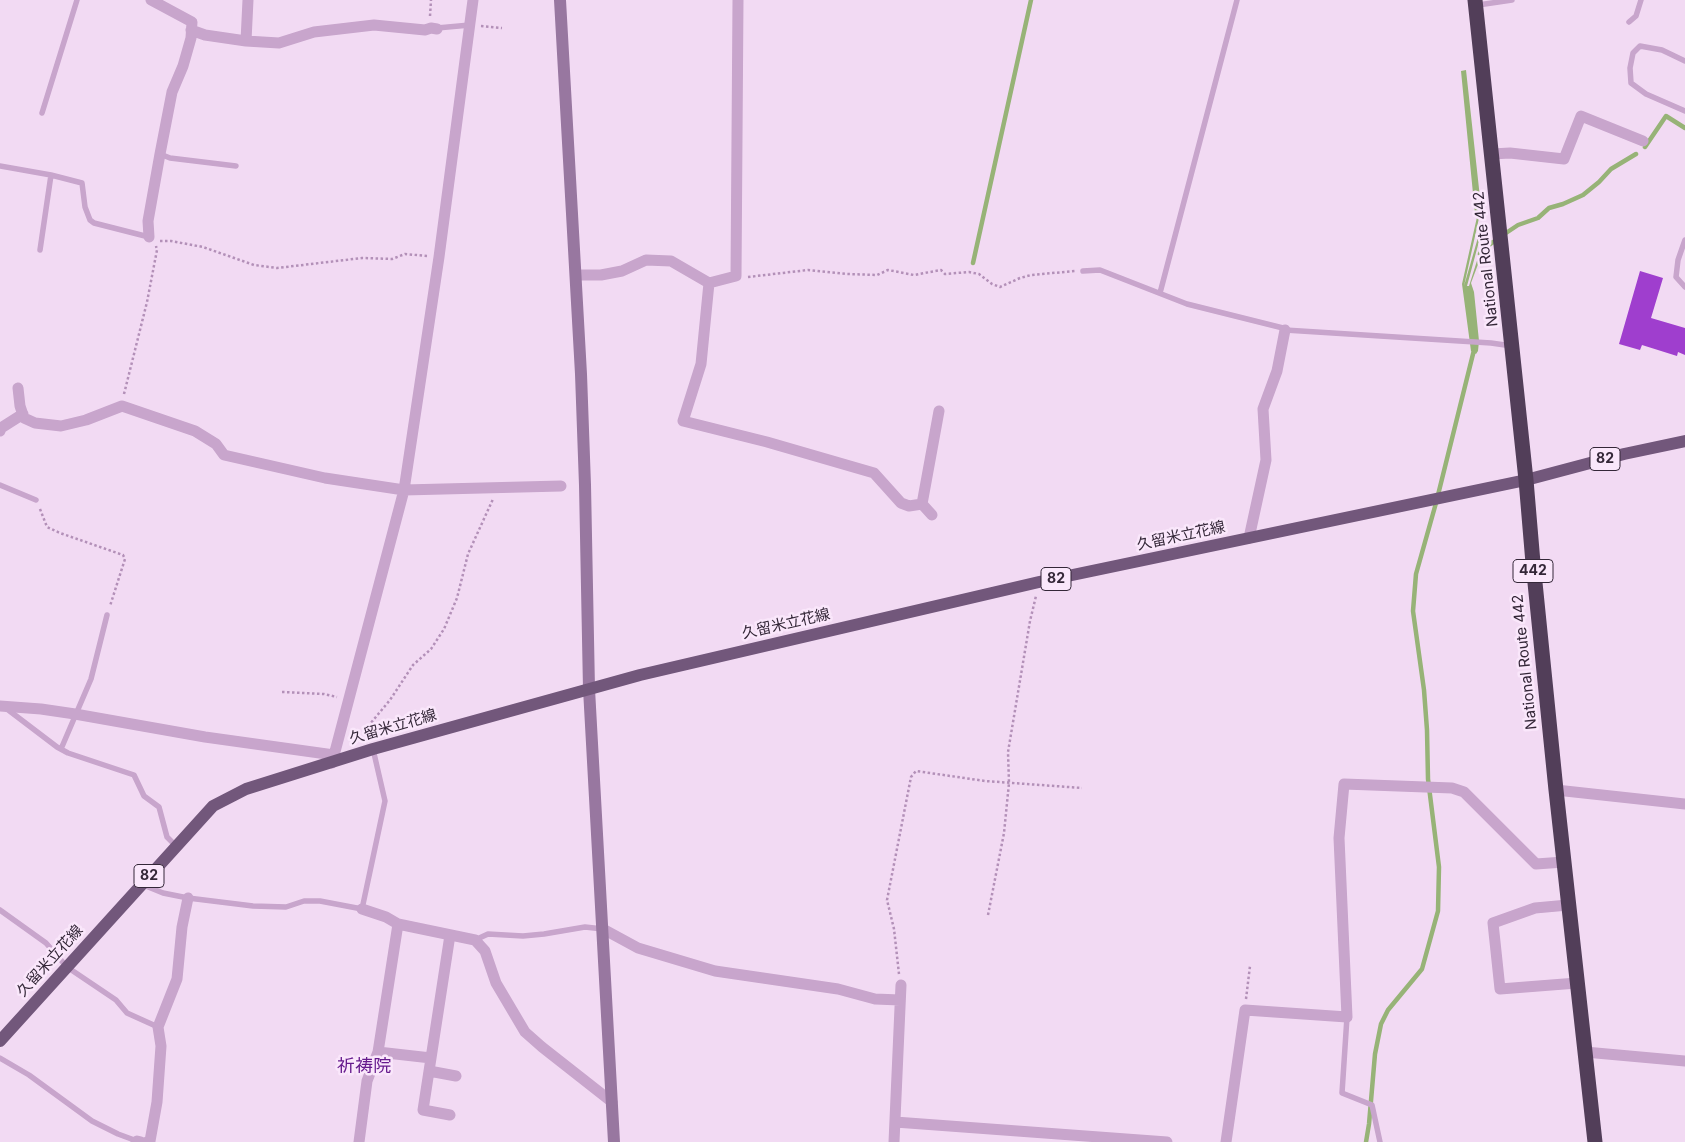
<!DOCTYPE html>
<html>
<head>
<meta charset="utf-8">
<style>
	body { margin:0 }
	canvas { display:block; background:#f2daf3 }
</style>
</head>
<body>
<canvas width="1685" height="1142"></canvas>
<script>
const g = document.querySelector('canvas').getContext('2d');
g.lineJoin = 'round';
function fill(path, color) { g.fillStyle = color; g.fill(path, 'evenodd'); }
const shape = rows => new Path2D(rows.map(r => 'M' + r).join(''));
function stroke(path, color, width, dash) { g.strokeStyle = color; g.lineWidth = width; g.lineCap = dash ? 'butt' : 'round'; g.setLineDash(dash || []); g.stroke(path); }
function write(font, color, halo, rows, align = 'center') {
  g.font = font + ' Inter,"Noto Sans JP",sans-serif'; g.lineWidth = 5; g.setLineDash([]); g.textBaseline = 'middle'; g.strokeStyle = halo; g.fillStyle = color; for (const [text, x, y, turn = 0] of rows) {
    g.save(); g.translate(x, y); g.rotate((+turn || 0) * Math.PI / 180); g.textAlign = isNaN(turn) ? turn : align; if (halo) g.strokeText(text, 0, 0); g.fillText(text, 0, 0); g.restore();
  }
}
fill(shape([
	[1466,70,1482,216,1479,218,1464,286,1479,234,1481,234,1467,286,1469,286,1482,245,1483,251,1471,283,1474,292,1479,341,1478,351,1476,354,1471,351,1462,284,1477,217,1475,214,1461,71]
]), '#97b377');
stroke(shape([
	[1645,147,1666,116,1685,128],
	[1503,235,1518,225,1538,218,1549,208,1563,204,1583,195,1599,182,1611,169,1636,154],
	[1480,254,1482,250,1496,240],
	[973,263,1031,0],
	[1366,1142,1369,1124,1375,1054,1381,1024,1388,1010,1422,969,1438,911,1439,867,1428,779,1427,730,1424,690,1413,611,1416,574,1436,503,1474,350]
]), '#97b377', 4.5);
fill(shape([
	[1640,271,1663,278,1651,318,1685,328,1685,355,1678,352,1677,356,1642,345,1640,350,1619,344]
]), '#9f3ece');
stroke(shape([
	[430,16,431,0],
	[481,26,502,28],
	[160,241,171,241,203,247,254,265,277,268,362,258,392,259,405,254,427,256],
	[748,277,808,270,847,274,877,275,888,270,914,275,941,270,945,274,969,272,979,274,992,284,1000,287,1020,278,1031,275,1075,271],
	[124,394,147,302,157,250,156,246],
	[40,509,47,527,60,533,123,555,125,559,110,606],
	[282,692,324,694,337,697],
	[371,737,370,724,390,700,413,665,431,649,444,629,457,598,468,554,493,499],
	[988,915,1004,833,1009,783,1008,752,1030,621,1036,596],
	[899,974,894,929,887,900,911,777,916,771,985,781,1082,788],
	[1246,999,1250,966]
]), '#b390b8', 2.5, [2.5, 2.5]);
stroke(shape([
	[1478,5,1512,0],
	[1629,22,1636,16,1641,0],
	[437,28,470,25],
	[1685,61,1662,50,1640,46,1633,53,1630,68,1631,83,1646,94,1685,111],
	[42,113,77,0],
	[160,154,170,158,236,166],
	[0,166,51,175,82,183,85,207,90,220,94,223,149,237],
	[1685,240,1678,260,1676,277,1685,287],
	[40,250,51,175],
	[1083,271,1100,270,1187,304,1283,328,1285,330,1491,343,1512,346],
	[1160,293,1237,0],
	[0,485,36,500],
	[7,709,57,747,68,753,134,775,144,796,159,807,167,837,176,846],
	[61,749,91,679,107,615],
	[141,884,163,893,188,898,253,906,286,907,304,901,320,901,362,909,385,801,373,749],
	[0,910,46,943,67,967,116,1000,127,1013,158,1027],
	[475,940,488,934,523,936,544,934,585,927,603,929],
	[1347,1017,1342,1093,1372,1105,1380,1142],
	[0,1058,29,1075,92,1121,118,1134,137,1141]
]), '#c8a5cc', 5.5);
stroke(shape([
	[191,30,205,35,246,41,279,43,314,32,374,25,425,30,431,28,437,29],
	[246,41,248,0],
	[1492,154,1510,153,1564,159,1581,116,1643,141],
	[149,237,148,221,160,154,172,92,183,66,191,38,192,22,151,0],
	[576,275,601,275,622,271,646,260,671,261,709,283,701,364,683,421,767,442,874,473,901,503,909,506,922,504,939,411],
	[709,283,736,276,738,0],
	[18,388,20,406,24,418,35,423,61,426,86,420,122,406,195,431,216,444,224,455,325,478,404,490,561,486],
	[0,431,1,428,23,414],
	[922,504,932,515],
	[1249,538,1266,460,1263,409,1277,371,1285,330],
	[0,706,41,709,75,714,205,737,334,755],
	[332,763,404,490,439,257,473,0],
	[1556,790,1685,804],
	[1568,905,1535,908,1493,923,1500,989,1577,983],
	[362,909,386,917,398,924,475,940,485,951,496,983,525,1032,542,1047,612,1102],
	[603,929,638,948,715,971,838,989,875,999,900,1000],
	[378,1052,431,1058],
	[1585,1052,1685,1061],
	[429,1071,456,1076],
	[450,1115,423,1110,450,935],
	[895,1122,1167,1142],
	[136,1142,137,1141,141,1142],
	[147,1142,150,1141,157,1102,161,1046,158,1027,177,979,182,927,188,898],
	[359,1142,367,1081,378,1052,398,924],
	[894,1142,901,985],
	[1226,1142,1245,1010,1347,1017,1339,838,1344,784,1452,788,1464,792,1536,864,1564,862]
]), '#c8a5cc', 11);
stroke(shape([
	[560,0,581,374,585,485,589,689,614,1142]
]), '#9877a0', 12);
stroke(shape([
	[0,1041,213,806,246,789,373,749,640,675,1039,582,1526,480,1624,454,1685,441]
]), '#72577b', 12);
stroke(shape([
	[1475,0,1526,480,1533,563,1556,790,1595,1142]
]), '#523e59', 15);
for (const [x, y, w] of [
	[1605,459,30],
	[1533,571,40],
	[1056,579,30],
	[149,876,30]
]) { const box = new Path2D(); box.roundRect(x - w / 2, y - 11.5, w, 23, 4); g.fillStyle = '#fae7fb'; g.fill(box); stroke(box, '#342738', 1); }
write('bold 14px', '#342738', null, [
	["82",1605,459],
	["442",1533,571],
	["82",1056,579],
	["82",149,876]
]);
write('15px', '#342738', '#fae7fb', [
	["National Route 442",1486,259,-96],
	["久留米立花線",1181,536,-12],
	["久留米立花線",786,624,-13],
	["National Route 442",1525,662,-96],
	["久留米立花線",393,727,-16],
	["久留米立花線",50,961,-48]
]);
write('18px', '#661a8d', '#fae7fb', [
	["祈祷院",364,1067]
]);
</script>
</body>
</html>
